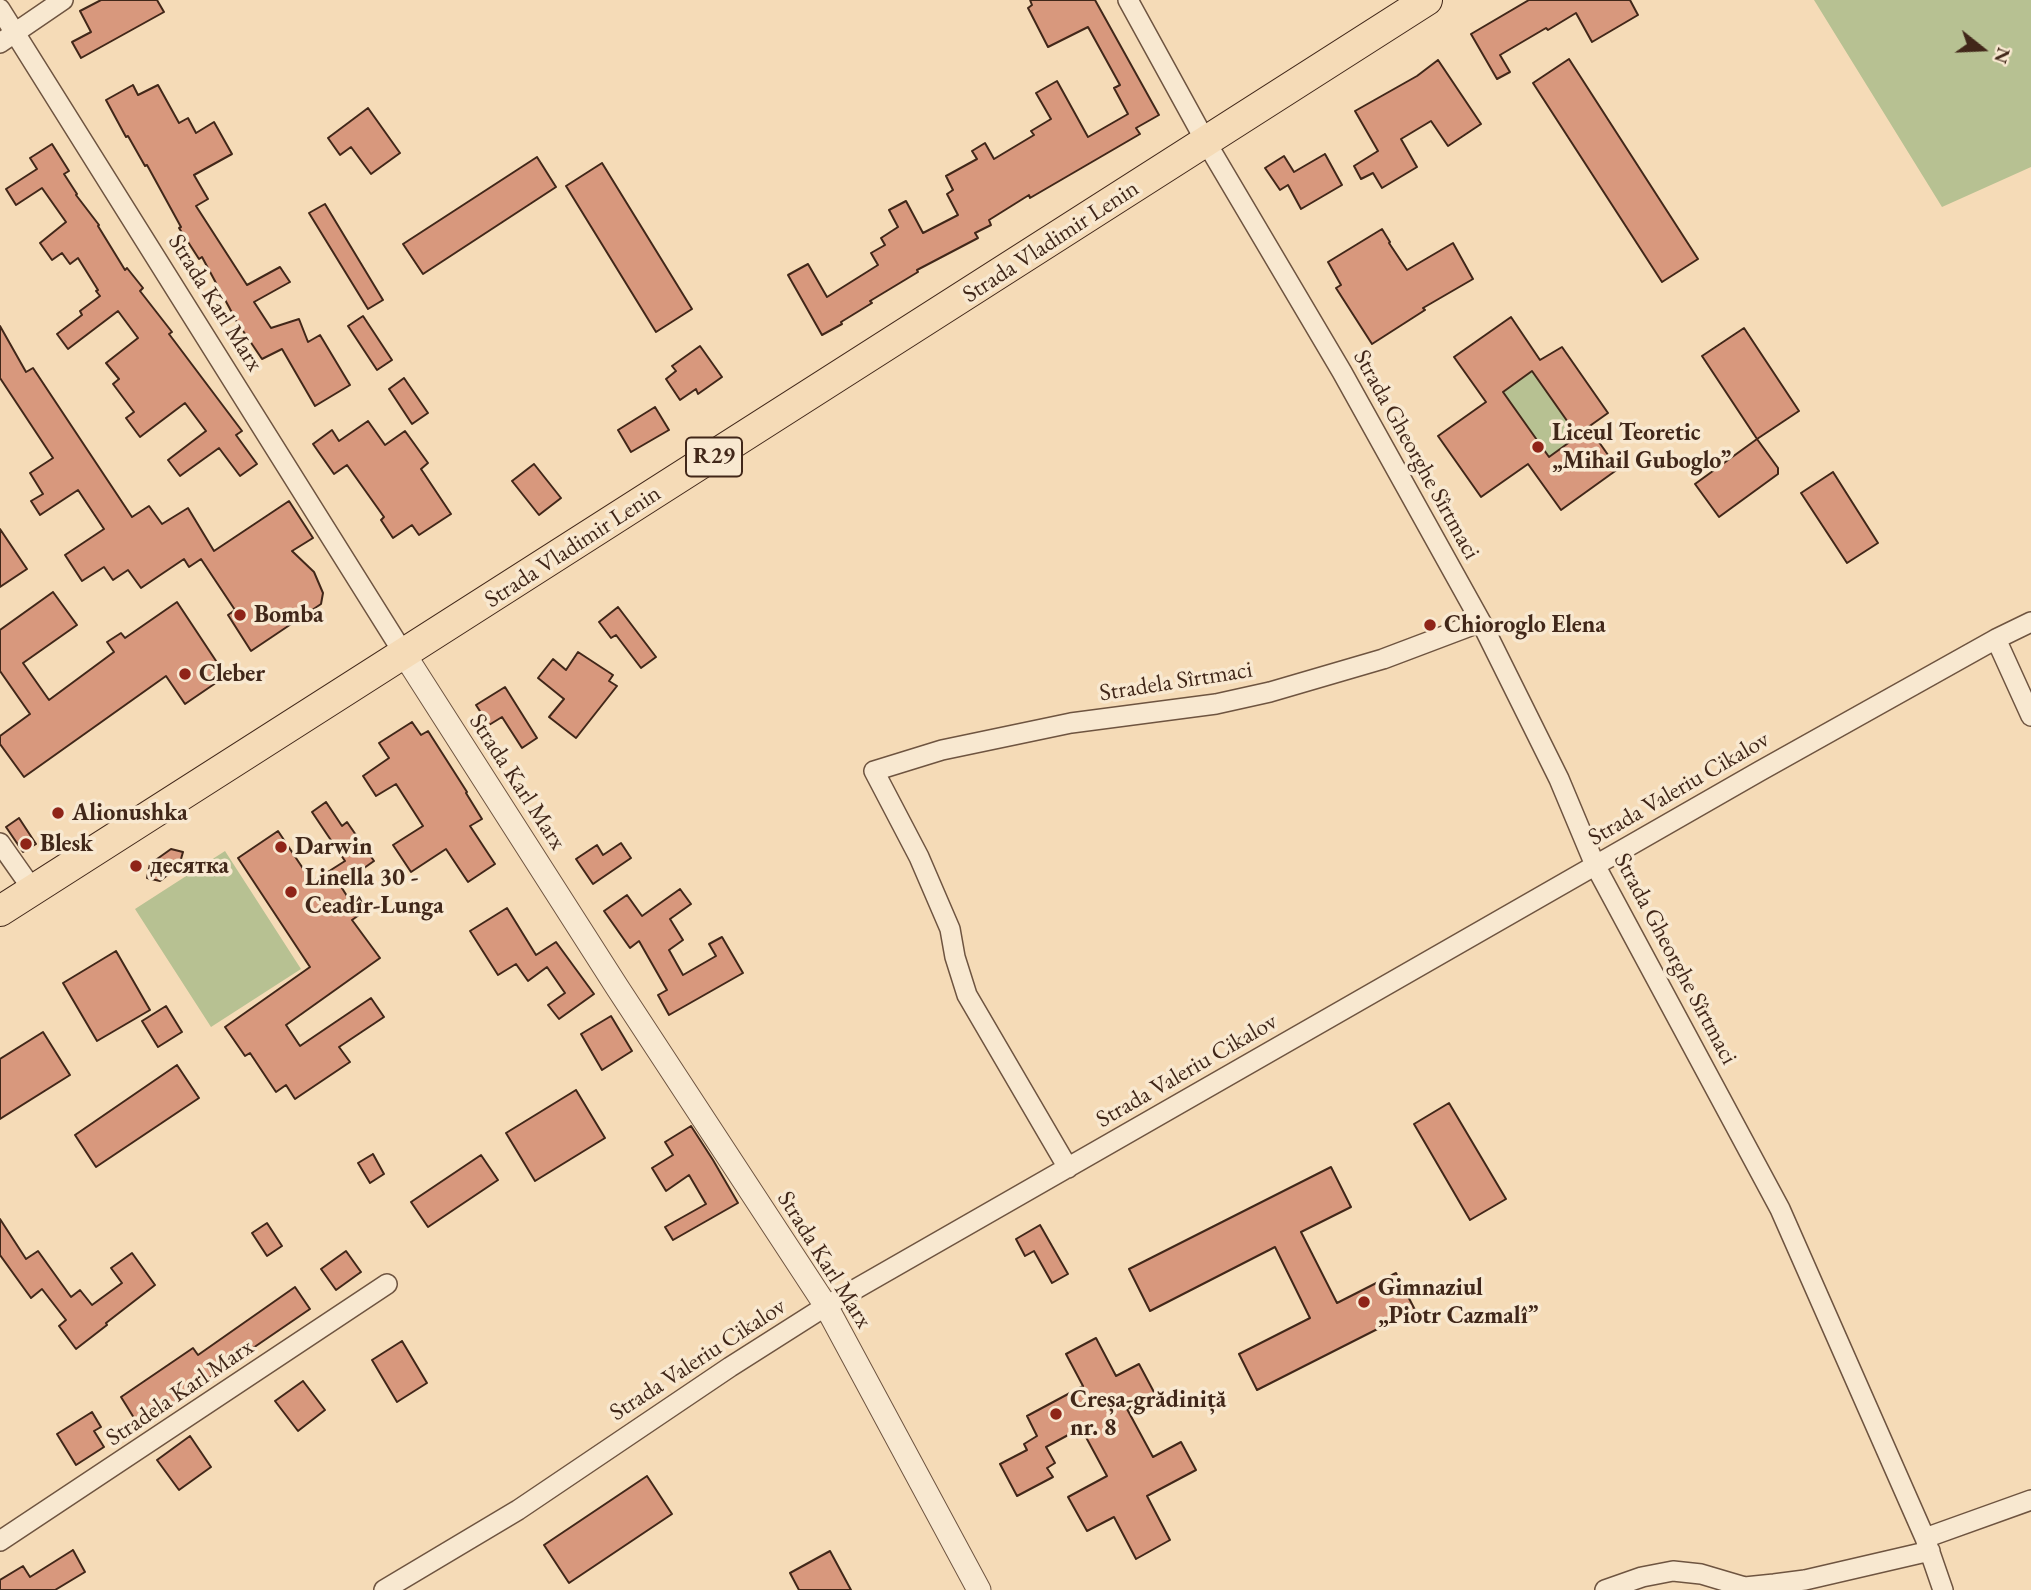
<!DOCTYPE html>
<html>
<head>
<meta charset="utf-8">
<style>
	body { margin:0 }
	#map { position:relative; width:2031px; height:1590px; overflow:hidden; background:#f5dbb7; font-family:"EB Garamond",serif }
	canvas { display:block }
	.north { position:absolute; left:1947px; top:14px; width:70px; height:70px; -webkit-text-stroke:5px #f8e8d0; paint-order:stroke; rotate:108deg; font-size:19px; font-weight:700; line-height:28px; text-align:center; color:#412719 }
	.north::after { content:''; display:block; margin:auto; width:24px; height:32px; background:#412719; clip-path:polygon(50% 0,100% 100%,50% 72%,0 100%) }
</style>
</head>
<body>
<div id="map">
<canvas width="2031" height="1590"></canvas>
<div class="north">N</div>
</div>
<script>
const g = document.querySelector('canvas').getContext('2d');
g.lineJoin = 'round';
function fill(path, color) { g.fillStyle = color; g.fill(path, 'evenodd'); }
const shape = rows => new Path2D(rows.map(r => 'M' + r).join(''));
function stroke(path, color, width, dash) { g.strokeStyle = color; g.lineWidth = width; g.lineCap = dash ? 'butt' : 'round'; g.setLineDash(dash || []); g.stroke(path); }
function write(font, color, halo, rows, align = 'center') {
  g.font = font + ' "EB Garamond",serif'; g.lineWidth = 7; g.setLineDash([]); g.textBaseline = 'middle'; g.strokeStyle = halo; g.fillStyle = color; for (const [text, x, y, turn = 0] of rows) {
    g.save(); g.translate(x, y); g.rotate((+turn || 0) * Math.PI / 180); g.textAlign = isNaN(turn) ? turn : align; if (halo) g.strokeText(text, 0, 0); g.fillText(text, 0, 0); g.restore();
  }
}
fill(shape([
	[1814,0,2031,0,2031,167,1942,207],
	[1532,371,1578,436,1549,457,1503,392],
	[225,851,301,969,211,1027,135,909]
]), '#b7c192');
const building = shape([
	[101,0,157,0,164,12,81,58,72,42,91,32,80,11,101,0],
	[1030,0,1095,0,1159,115,1136,128,1140,134,1030,198,1029,195,989,220,991,225,975,233,978,238,917,270,918,272,870,301,872,303,841,322,842,324,822,335,788,275,808,264,827,297,878,265,871,253,885,245,881,238,898,227,889,210,906,201,923,233,958,215,947,194,953,190,946,176,977,159,972,151,985,143,994,159,1034,135,1031,131,1051,119,1036,93,1057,81,1088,137,1128,114,1114,88,1120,85,1088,27,1048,47,1028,8,1032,5,1030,0],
	[1529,0,1630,0,1638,15,1592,42,1576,13,1548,30,1546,28,1500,55,1510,72,1497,79,1471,34,1529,0],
	[1569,59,1698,259,1662,282,1533,83,1569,59],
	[1438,60,1481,124,1448,146,1431,121,1401,139,1417,167,1382,188,1373,173,1361,179,1354,166,1378,151,1355,111,1417,76,1438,60],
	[133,85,138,95,158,85,179,123,188,118,196,133,214,122,232,154,194,175,208,199,196,206,247,285,280,267,290,282,254,302,271,328,299,319,308,342,320,335,350,385,315,406,282,349,262,359,237,322,202,257,199,259,179,228,181,227,147,165,145,166,128,136,126,137,106,100,133,85],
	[368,108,400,153,371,174,351,147,340,155,328,138,368,108],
	[52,144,69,171,64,174,77,194,76,195,99,225,98,226,125,270,127,268,143,288,140,291,172,332,169,334,242,431,236,435,257,464,240,476,219,448,180,476,168,460,206,431,185,403,140,437,126,418,134,412,113,384,119,379,106,363,138,338,118,311,68,349,57,334,82,315,80,311,100,296,96,291,98,290,78,258,70,264,62,253,52,260,40,243,66,222,42,188,16,205,6,189,37,169,30,158,52,144],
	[1325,154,1342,185,1301,209,1288,185,1280,190,1265,168,1284,156,1294,172,1325,154],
	[537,157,556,187,423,274,403,244,537,157],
	[602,163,692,309,656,332,566,186,602,163],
	[325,204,383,300,368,309,309,213,325,204],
	[1382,229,1390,242,1389,243,1407,270,1453,243,1473,279,1423,308,1425,310,1372,344,1336,288,1341,285,1328,262,1382,229],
	[363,316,392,360,377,370,348,326,363,316],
	[1511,317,1540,360,1562,347,1608,413,1577,435,1532,371,1503,392,1549,457,1589,428,1618,469,1561,510,1528,464,1481,497,1438,436,1486,402,1454,357,1511,317],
	[0,326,26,372,33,368,132,517,149,506,162,524,188,508,214,551,289,501,313,538,292,551,314,572,323,593,321,604,251,651,228,615,235,610,201,559,189,567,184,559,141,588,128,570,113,580,104,567,82,581,65,555,104,529,78,490,40,515,31,501,43,494,30,473,53,458,0,378,0,326],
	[1744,328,1799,411,1757,439,1702,356,1744,328],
	[700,346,722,377,698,394,696,389,680,400,666,379,676,371,672,366,700,346],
	[404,378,428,413,412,424,389,389,404,378],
	[655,407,669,430,631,452,618,430,655,407],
	[368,421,385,445,405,431,428,463,421,469,451,514,419,535,412,525,393,538,381,520,384,517,347,465,334,474,313,444,332,430,339,441,368,421],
	[1757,439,1778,468,1778,474,1719,517,1695,484,1757,439],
	[534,464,561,498,539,515,512,481,534,464],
	[1833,472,1878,543,1847,563,1801,493,1833,472],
	[0,529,27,569,0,587,0,529],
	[53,592,77,625,23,663,49,700,114,652,107,642,121,633,125,638,177,602,226,676,185,704,166,676,24,777,0,744,0,736,30,714,0,671,0,630,53,592],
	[618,607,656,657,641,668,616,635,611,638,599,622,618,607],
	[578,652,613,675,609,681,617,686,576,738,549,717,564,699,538,678,553,659,566,670,578,652],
	[505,687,537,738,522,748,502,717,489,725,476,705,505,687],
	[412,722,421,735,428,731,467,792,466,793,482,819,470,826,495,864,468,882,446,849,411,872,393,845,423,826,396,784,376,796,363,776,389,758,379,743,412,722],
	[326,802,342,826,347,822,374,861,340,885,359,915,352,920,380,958,286,1025,300,1046,371,998,384,1017,339,1047,350,1062,295,1099,286,1085,276,1092,250,1053,245,1056,225,1027,310,967,238,858,278,831,312,882,345,861,312,812,326,802],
	[19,818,36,844,23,852,6,827,19,818],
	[621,843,631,858,593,884,576,859,597,845,603,855,621,843],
	[171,849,183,852,179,866,160,881,147,878,150,864,171,849],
	[680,889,691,904,670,919,683,940,669,950,683,975,716,956,709,944,722,937,743,973,669,1015,658,995,667,990,639,941,630,948,604,911,627,895,642,916,680,889],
	[507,908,536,955,556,942,594,994,559,1019,548,1005,565,993,547,967,528,981,516,964,498,975,470,931,507,908],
	[116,951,150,1010,97,1041,63,983,116,951],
	[166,1006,182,1032,158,1047,142,1021,166,1006],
	[611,1016,632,1051,602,1070,581,1034,611,1016],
	[43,1032,70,1075,0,1119,0,1059,43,1032],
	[177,1065,199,1098,96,1167,75,1135,177,1065],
	[576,1090,605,1138,535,1181,506,1133,576,1090],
	[1449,1103,1506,1199,1470,1220,1414,1124,1449,1103],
	[691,1126,713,1160,738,1203,673,1240,665,1227,706,1204,689,1175,666,1191,652,1168,673,1155,665,1142,691,1126],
	[373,1154,384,1174,370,1183,358,1163,373,1154],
	[481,1155,498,1180,428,1227,411,1202,481,1155],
	[1331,1167,1351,1207,1301,1232,1337,1303,1396,1273,1415,1310,1257,1390,1239,1354,1310,1318,1275,1247,1150,1311,1129,1269,1331,1167],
	[0,1219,26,1259,38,1251,71,1297,80,1290,92,1305,122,1283,111,1268,132,1253,155,1285,106,1323,107,1325,76,1349,59,1326,66,1320,42,1289,31,1298,0,1255,0,1219],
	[267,1223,282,1246,267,1256,252,1233,267,1223],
	[1040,1225,1068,1274,1052,1283,1034,1251,1025,1256,1016,1239,1040,1225],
	[346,1251,361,1272,336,1290,321,1269,346,1251],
	[295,1287,310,1309,139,1426,121,1397,193,1348,198,1355,295,1287],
	[1096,1338,1116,1376,1139,1364,1155,1394,1127,1409,1153,1457,1181,1442,1196,1470,1147,1496,1170,1540,1136,1559,1114,1517,1087,1531,1068,1497,1107,1476,1081,1428,1046,1447,1055,1463,1047,1468,1053,1477,1017,1496,1000,1464,1027,1450,1024,1444,1037,1436,1027,1416,1083,1386,1066,1354,1096,1338],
	[402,1341,427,1383,397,1402,372,1360,402,1341],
	[303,1381,325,1410,298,1431,275,1401,303,1381],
	[92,1412,101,1427,94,1431,104,1447,76,1465,57,1434,92,1412],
	[190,1436,211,1467,179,1490,157,1460,190,1436],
	[647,1476,672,1514,569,1583,544,1545,647,1476],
	[73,1550,85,1572,55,1590,0,1590,0,1580,23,1566,30,1577,73,1550],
	[830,1551,851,1590,799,1590,790,1573,830,1551]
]);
fill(building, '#d8987d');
stroke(building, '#412719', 2);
const minor = shape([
	[1128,0,1206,142,1342,372,1481,622,1559,779,1595,865,1780,1209,1925,1538,1943,1590],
	[0,9,404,654],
	[0,43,63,0],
	[1996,639,2031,716],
	[0,843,33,890],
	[1068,1168,967,995,955,957,950,929,919,857,874,771,942,750,1071,723,1216,704,1270,692,1383,659,1481,622],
	[1925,1538,2031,1500],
	[0,1541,387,1284],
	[384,1590,518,1510,730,1367,826,1306,1760,771,1996,639,2031,622],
	[1605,1590,1642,1577,1673,1571,1701,1574,1745,1587,1774,1584,1805,1580,1930,1551]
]);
const tertiary = shape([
	[404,654,617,987,826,1306,979,1590]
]);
const primary = shape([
	[0,911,1427,0]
]);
stroke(minor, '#6e5440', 22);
stroke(tertiary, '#6e5440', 25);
stroke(primary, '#412719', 32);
stroke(minor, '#f8e8d0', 19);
stroke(tertiary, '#f8e8d0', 23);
stroke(primary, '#f5dbb7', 30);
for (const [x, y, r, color] of [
	[1538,447,7,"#8f2418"],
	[240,615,7,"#8f2418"],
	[1430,625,7,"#8f2418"],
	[185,674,7,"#8f2418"],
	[58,813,7,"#8f2418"],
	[26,844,7,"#8f2418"],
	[281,847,7,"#8f2418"],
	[136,866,7,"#8f2418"],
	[291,892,7,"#8f2418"],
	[1364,1302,7,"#8f2418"],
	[1056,1414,7,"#8f2418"]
]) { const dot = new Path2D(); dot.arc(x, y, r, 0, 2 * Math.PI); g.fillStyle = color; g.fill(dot); stroke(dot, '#f8e8d0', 2.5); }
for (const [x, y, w] of [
	[714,457,56]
]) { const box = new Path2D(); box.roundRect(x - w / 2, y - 19.5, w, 39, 5); g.fillStyle = '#f8e8d0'; g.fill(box); stroke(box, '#412719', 2); }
write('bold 23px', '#412719', null, [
	["R29",714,457]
]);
write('24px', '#412719', '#f8e8d0', [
	["Strada Vladimir Lenin",1051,242,-33],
	["Strada Karl Marx",215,303,58],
	["Strada Gheorghe Sîrtmaci",1416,455,61],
	["Strada Vladimir Lenin",573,547,-33],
	["Stradela Sîrtmaci",1176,682,-9],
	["Strada Karl Marx",517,782,57],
	["Strada Valeriu Cikalov",1679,789,-30],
	["Strada Gheorghe Sîrtmaci",1675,959,62],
	["Strada Valeriu Cikalov",1187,1071,-30],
	["Strada Karl Marx",824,1260,58],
	["Strada Valeriu Cikalov",698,1360,-33],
	["Stradela Karl Marx",180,1393,-34]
]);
write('bold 24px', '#412719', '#f8e8d0', [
	["Liceul Teoretic",1552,433],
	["„Mihail Guboglo”",1552,461],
	["Bomba",254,615],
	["Chioroglo Elena",1444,625],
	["Cleber",199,674],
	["Alionushka",72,813],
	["Blesk",40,844],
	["Darwin",295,847],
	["десятка",150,866],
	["Linella 30 -",305,878],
	["Ceadîr-Lunga",305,906],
	["Gimnaziul",1378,1288],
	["„Piotr Cazmalî”",1378,1316],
	["Creșa-grădiniță",1070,1400],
	["nr. 8",1070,1428]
], 'left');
</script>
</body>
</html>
